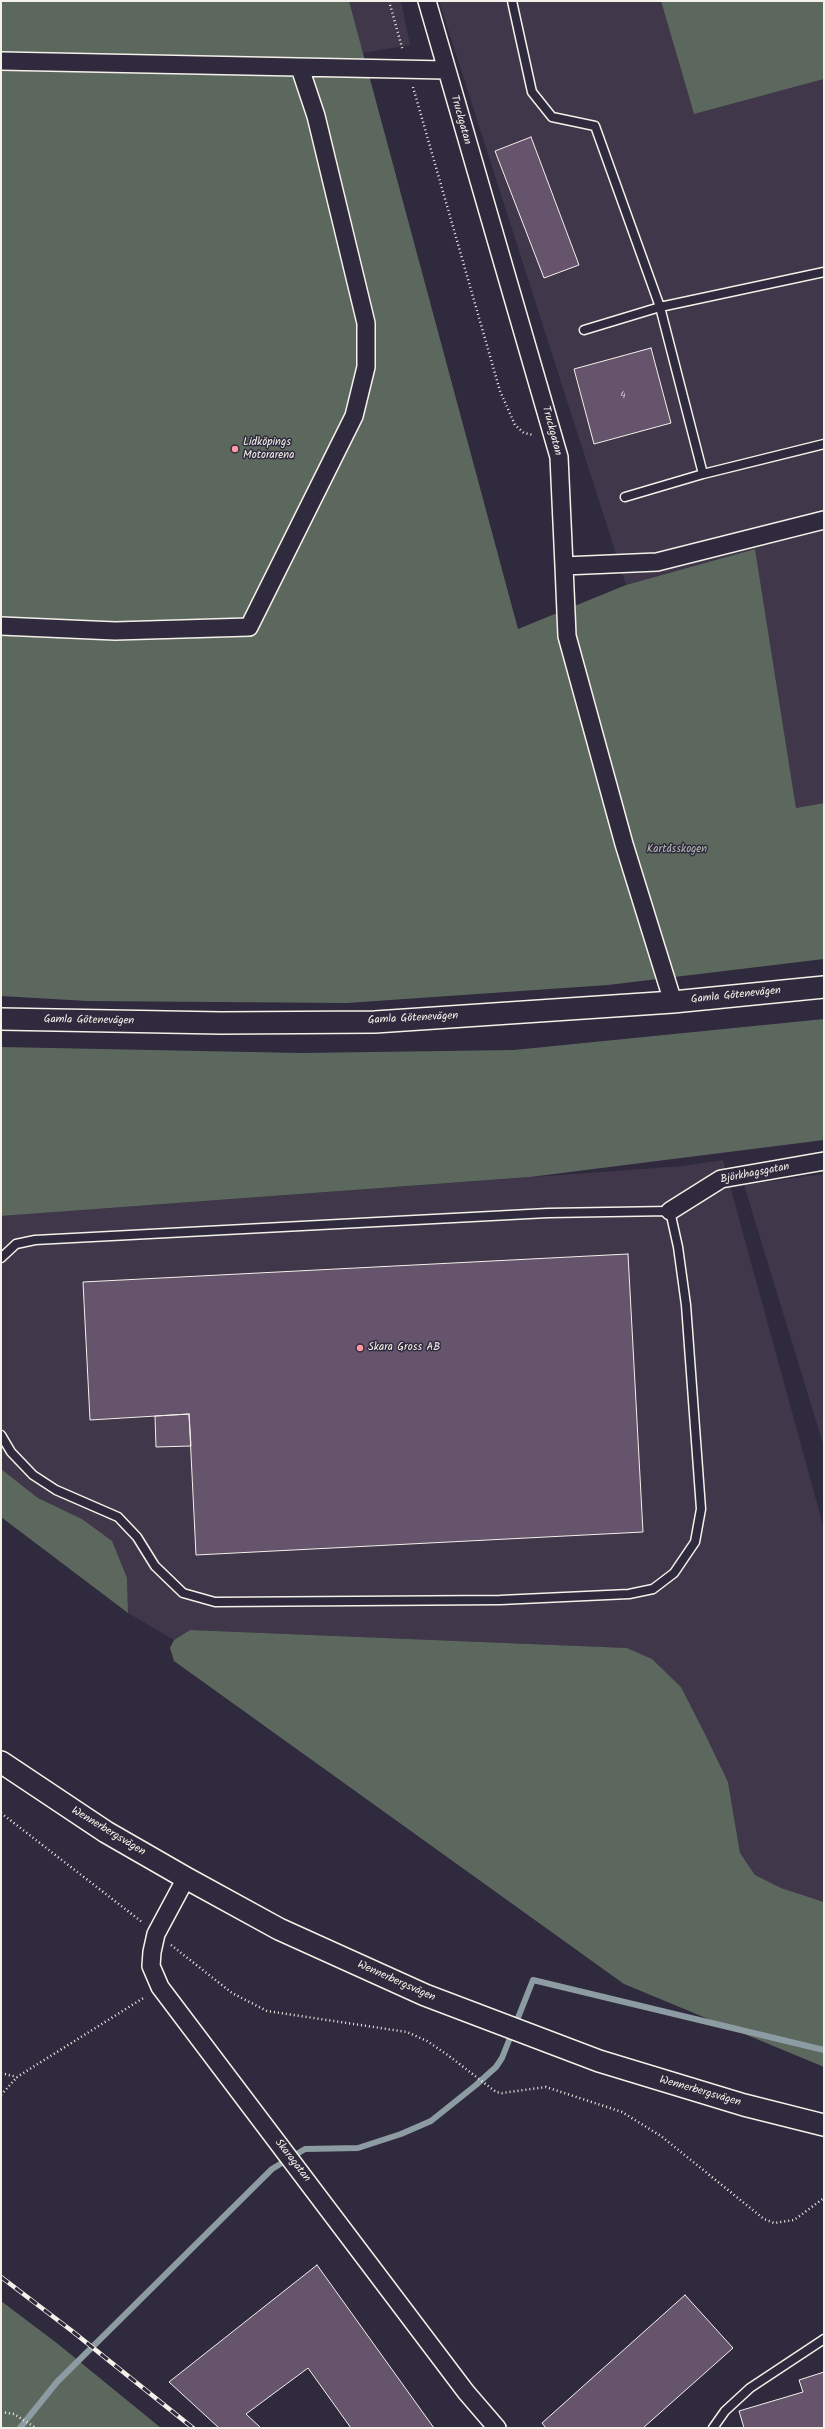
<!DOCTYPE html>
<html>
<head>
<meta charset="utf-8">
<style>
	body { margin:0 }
	#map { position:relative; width:825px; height:2429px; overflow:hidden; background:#2f2a3d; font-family:Kalam,sans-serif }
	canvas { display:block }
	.frame { position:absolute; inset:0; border:2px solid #f4f1e8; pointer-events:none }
</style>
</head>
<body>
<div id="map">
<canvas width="825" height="2429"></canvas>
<div class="frame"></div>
</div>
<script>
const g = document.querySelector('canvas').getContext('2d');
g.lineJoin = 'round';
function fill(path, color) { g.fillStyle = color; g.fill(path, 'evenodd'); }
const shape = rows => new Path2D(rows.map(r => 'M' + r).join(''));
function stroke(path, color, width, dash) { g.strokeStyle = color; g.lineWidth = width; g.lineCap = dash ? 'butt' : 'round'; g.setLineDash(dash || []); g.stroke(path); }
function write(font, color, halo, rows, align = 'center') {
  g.font = font + ' Kalam,sans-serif'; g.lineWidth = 3; g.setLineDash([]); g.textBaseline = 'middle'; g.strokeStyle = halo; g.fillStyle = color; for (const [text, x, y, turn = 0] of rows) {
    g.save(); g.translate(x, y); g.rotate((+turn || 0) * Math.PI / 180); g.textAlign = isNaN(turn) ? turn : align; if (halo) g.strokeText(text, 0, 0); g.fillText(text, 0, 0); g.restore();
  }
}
fill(shape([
	[349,1,401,1,410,45,363,53],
	[439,1,661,1,694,114,824,79,824,803,796,808,755,549,626,585],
	[723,1160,824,1529,824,1902,781,1888,755,1875,740,1853,728,1782,705,1734,681,1687,652,1659,627,1648,190,1630,174,1640,128,1613,127,1578,82,1519,38,1498,1,1469,1,1216,683,1166],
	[824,1174,824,1447,744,1185]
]), '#40374b');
fill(shape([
	[1,1,349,1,518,629,626,585,755,549,796,808,824,803,824,959,608,985,347,1003,87,1001,1,996],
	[661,1,824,1,824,79,694,114],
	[824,1019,824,1140,530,1177,1,1216,1,1047,301,1053,514,1050],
	[1,1469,38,1498,82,1519,112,1541,127,1578,128,1613,1,1517],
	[190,1630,627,1648,652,1659,681,1687,705,1734,728,1782,740,1853,755,1875,781,1888,824,1902,824,2067,624,1984,174,1661,170,1648,174,1640],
	[1,2301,58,2344,161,2428,1,2428]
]), '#5c685d');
stroke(shape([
	[20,2428,57,2382,272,2169,305,2149,358,2148,401,2134,431,2121,476,2085,496,2067,502,2058,533,1980,824,2050]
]), '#8d9ba2', 6);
const building = shape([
	[531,137,579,265,544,278,495,151,531,137],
	[651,348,671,423,594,444,574,369,651,348],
	[628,1254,643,1532,196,1555,189,1414,90,1420,83,1282,628,1254],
	[189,1414,191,1446,156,1447,155,1416,189,1414],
	[317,2265,434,2428,351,2428,308,2368,246,2414,261,2428,219,2428,169,2382,317,2265],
	[685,2295,733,2348,643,2428,546,2428,542,2423,685,2295],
	[824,2372,824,2428,744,2428,739,2411,803,2392,799,2380,824,2372]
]);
fill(building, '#66546d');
stroke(building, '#f4f1e8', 1);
const service = shape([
	[512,1,532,92,552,117,595,126,660,307,824,272],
	[584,330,660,307,703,474,824,444],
	[625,497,703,474],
	[1,1258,16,1244,35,1240,548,1213,670,1211,678,1247,686,1305,701,1509,695,1542,674,1573,653,1589,629,1594,500,1600,215,1602,183,1593,155,1566,137,1537,118,1517,56,1490,33,1475,11,1452,1,1435],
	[713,2428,725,2411,750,2388,824,2339]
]);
const minor = shape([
	[427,1,559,457,564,566,657,562,824,520],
	[1,61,446,70],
	[564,566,567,636,624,844,673,1002],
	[1,626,115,631,249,627,354,416,366,367,366,323,316,116,300,68],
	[670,1211,721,1179,824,1161],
	[186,1878,156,1934,152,1952,151,1966,160,1987,466,2392,497,2428]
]);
const tertiary = shape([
	[1,1019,221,1023,375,1022,673,1002,824,987],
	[1,1762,106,1832,186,1878,279,1929,425,1995,599,2061,744,2105,824,2125]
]);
stroke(service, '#f4f1e8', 11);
stroke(minor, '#f4f1e8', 20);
stroke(tertiary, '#f4f1e8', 24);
stroke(shape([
	[389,1,403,51],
	[413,87,500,391,515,425,524,433,533,435],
	[1,1813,142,1922],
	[171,1945,232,1993,267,2011,407,2032,427,2041,449,2056,496,2092,502,2093,546,2087,622,2112,661,2136,764,2219,774,2223,794,2220,824,2198],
	[1,2073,17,2077,145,1997],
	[1,2095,17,2077],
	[1,2412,14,2414,36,2428]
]), '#f4f1e8', 2.5, [1, 3]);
stroke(service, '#2f2a3d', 8);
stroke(minor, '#2f2a3d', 17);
stroke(tertiary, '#2f2a3d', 21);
const rail = shape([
	[1,2277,72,2331,193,2428]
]);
stroke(rail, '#f4f1e8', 4.5);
stroke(rail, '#2f2a3d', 3, [9]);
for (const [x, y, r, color] of [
	[235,449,4,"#ff9aa2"],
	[360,1348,4,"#ff9aa2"]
]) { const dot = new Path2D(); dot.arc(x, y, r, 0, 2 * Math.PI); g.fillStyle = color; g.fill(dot); stroke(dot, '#2f2a3d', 1.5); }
write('9px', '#d0cac9', null, [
	["4",623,396]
]);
write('11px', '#f4f1e8', '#2f2a3d', [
	["Truckgatan",460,120,74],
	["Truckgatan",551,431,75],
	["Gamla Götenevägen",736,996,-6],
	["Gamla Götenevägen",413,1019,-3],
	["Gamla Götenevägen",89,1021,1],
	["Björkhagsgatan",755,1174,-11],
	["Wennerbergsvägen",108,1832,31],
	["Wennerbergsvägen",396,1982,24],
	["Wennerbergsvägen",700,2092,16],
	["Skaragatan",292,2161,52]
]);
write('11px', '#f4f1e8', '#2f2a3d', [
	["Lidköpings",243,443],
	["Motorarena",243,456],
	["Skara Gross AB",368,1348]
], 'left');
write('11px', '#b7bab0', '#2f2a3d', [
	["Kartåsskogen",677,850]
]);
</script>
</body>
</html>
